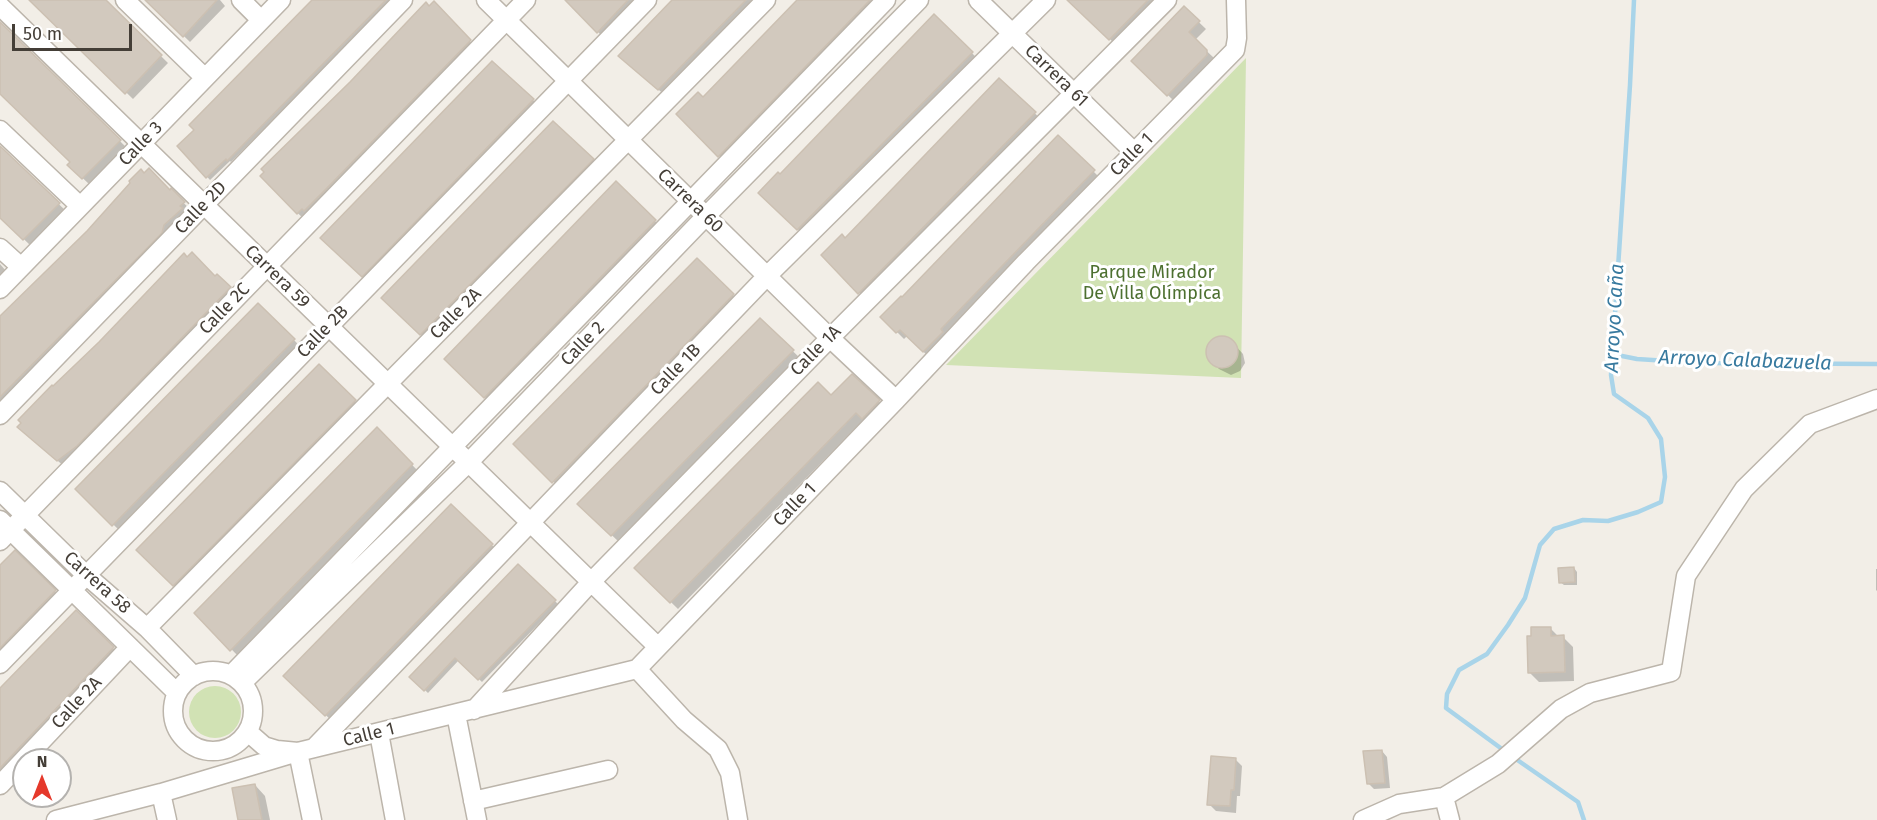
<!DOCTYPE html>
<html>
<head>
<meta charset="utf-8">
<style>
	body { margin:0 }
	#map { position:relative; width:1877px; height:820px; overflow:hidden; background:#f2eee7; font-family:"Fira Sans",sans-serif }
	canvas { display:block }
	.north { position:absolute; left:12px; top:748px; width:60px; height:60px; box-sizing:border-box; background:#fff; border:2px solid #b4b2af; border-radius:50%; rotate:0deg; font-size:16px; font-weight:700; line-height:24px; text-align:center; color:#443e37 }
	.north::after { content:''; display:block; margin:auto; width:21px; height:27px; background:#e5392b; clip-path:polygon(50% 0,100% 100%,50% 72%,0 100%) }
	.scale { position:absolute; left:12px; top:24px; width:120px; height:27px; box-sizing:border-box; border:3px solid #443e37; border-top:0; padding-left:8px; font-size:18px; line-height:21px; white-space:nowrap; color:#443e37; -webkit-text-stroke:4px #fff; paint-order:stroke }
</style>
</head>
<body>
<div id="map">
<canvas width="1877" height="820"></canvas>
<div class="north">N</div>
<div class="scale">50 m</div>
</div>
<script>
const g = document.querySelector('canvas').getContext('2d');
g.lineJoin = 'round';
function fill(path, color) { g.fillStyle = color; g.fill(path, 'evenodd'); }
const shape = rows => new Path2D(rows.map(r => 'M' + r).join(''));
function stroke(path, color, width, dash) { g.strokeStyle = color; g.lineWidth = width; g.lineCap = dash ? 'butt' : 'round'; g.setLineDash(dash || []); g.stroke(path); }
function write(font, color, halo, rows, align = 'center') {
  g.font = font + ' "Fira Sans",sans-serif'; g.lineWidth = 6; g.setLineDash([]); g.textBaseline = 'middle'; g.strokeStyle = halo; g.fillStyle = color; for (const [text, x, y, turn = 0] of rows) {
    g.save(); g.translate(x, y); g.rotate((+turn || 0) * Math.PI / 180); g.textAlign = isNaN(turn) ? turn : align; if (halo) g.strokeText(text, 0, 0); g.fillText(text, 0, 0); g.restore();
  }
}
fill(shape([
	[1246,58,1241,378,946,365],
	'189 712a26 26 0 1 1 52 0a26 26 0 1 1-52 0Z'
]), '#d1e2b4');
fill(shape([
	[31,0,104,0,168,63,133,99],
	[147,0,220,0,225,6,190,42],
	[313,0,392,0,231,162,230,161,210,180,179,146,196,130],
	[566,0,642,0,604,38],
	[674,0,759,0,666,96,627,63],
	[799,0,885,0,726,163,678,114,703,99],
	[1080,0,1161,0,1117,46,1075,5],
	[434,3,476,48,305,220,285,201],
	[1184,8,1206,29,1195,40,1214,58,1214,62,1175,102,1133,61],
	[934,16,979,60,805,236,760,193,780,176],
	[0,24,127,148,90,185,69,165,72,162,0,92],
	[999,80,1042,120,866,299,823,255,845,240],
	[518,85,540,107,370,282,329,245],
	[1059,137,1100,178,930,358,907,336,904,339,882,317,902,299],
	[0,148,66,211,31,246,0,216],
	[593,160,599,167,428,341,383,298],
	[616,183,662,228,492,404,446,359],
	[171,191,191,210,0,406,0,317],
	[187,259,215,278,217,276,236,295,65,467,26,434],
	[697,260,740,302,560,488,515,444],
	[0,264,6,271,0,278],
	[258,305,301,347,120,531,77,489],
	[760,320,800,358,619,542,579,504],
	[1224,338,1232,342,1243,354,1245,363,1240,371,1231,375,1219,369,1211,361,1208,352,1211,344],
	[319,366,362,408,181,592,138,550],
	[852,376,886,408,870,425,864,419,678,609,636,568,831,397],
	[377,429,419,472,238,656,196,613],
	[451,506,499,552,333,722,285,676],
	[15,552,62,598,0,662,0,567],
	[518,566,558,604,482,682,459,660,428,693,411,677],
	[1574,568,1577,572,1577,585,1564,585,1560,582],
	[1876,569,1877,569,1877,591,1876,590],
	[76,612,120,655,0,782,0,690],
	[1550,628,1559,637,1563,637,1573,647,1574,681,1539,682,1529,672],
	[1382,751,1387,757,1390,788,1374,789,1368,783],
	[1235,759,1242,766,1240,796,1237,796,1236,813,1216,811,1209,804],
	[255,785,265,796,270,820,240,820]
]), '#0003');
stroke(shape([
	[1612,354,1637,359,1699,363,1877,364],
	[1506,752,1446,708,1447,694,1459,670,1487,654,1508,625,1525,598,1540,545,1554,529,1583,520,1608,521,1638,512,1661,502,1665,477,1661,439,1648,418,1614,394,1611,375,1630,85,1634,0],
	[1513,757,1578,802,1584,820]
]), '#a9d4e9', 4.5);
const building = shape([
	[29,0,106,0,162,55,125,94,29,0],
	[145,0,217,0,183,37,145,0],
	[312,0,386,0,227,161,226,159,206,178,177,146,194,130,189,125,312,0],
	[565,0,628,0,597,33,565,0],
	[672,0,746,0,658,90,618,56,672,0],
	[797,0,870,0,718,157,676,114,698,92,703,97,797,0],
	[1067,0,1148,0,1109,40,1067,0],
	[434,1,471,40,326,189,304,211,302,209,297,214,260,176,264,172,261,169,350,82,426,2,429,6,434,1],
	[1184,6,1200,21,1189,32,1207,50,1207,55,1167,96,1131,61,1184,6],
	[934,14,973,52,797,230,758,193,778,172,780,174,934,14],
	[0,22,121,140,82,179,67,165,70,162,0,94,0,22],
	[492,61,534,99,362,277,320,238,492,61],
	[999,78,1036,112,858,294,821,255,842,234,845,238,999,78],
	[553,121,594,159,420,335,381,298,553,121],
	[1058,135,1095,170,941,329,943,332,923,352,900,330,896,333,880,317,901,296,902,297,1058,135],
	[0,146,60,203,23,240,0,218,0,146],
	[149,168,170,190,171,188,185,202,180,206,183,208,164,225,162,233,0,397,0,316,87,231,130,183,129,181,141,169,144,173,149,168],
	[616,181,656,220,484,398,444,359,616,181],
	[192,252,215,276,217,274,231,287,77,446,57,461,17,427,21,423,18,420,52,385,53,386,99,342,184,253,187,257,192,252],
	[697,258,734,294,552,483,513,444,697,258],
	[258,303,295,339,112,526,75,489,258,303],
	[760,318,794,350,611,536,577,504,760,318],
	'1206 352a16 16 0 1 1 32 0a16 16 0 1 1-32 0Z',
	[319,364,356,400,173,586,136,550,319,364],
	[852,374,880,400,862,419,856,413,670,603,634,568,818,382,831,395,852,374],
	[377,427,413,464,230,651,194,613,377,427],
	[451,504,493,544,325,716,283,676,451,504],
	[15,550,56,590,0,648,0,565,15,550],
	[518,564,556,600,478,680,455,658,424,691,409,677,518,564],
	[1574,567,1575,582,1559,583,1558,568,1574,567],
	[76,610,114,647,0,768,0,688,76,610],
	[1531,627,1551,627,1551,636,1564,635,1565,672,1528,673,1527,636,1531,636,1531,627],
	[1382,750,1385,783,1367,784,1363,751,1382,750],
	[1211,756,1236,758,1234,790,1231,790,1230,806,1207,805,1211,756],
	[255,784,262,820,238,820,232,788,255,784]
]);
fill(building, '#d2c9be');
stroke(building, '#ccc0b2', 1.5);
const minor = shape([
	[125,0,205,78],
	[241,0,261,20],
	[486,0,830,338,896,400],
	[978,0,1134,152],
	[0,6,658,647],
	[0,130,80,206],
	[0,248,21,267],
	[0,289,281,0],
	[0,415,403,0],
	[0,491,86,575,147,628,194,676],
	[0,520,177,693],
	[0,541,526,0],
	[147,628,766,0],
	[0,664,647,0],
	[637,669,684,720,718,749,730,773,738,820],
	'173 711a40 40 0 1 1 80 0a40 40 0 1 1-80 0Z',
	[231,675,886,0],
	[242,683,468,463,706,216,919,0],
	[474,710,591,582,830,338,1167,0],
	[456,714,477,820],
	[248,732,264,746,277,750,298,752,637,669,896,400,1026,262,1235,50,1237,38,1236,0],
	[379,733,395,820],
	[314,748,767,276,1046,0],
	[0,785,130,647],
	[161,793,167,820],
	[1444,797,1450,820],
	[473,801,608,770],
	[56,820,161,793,298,752,312,820],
	[1363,820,1399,804,1444,797,1498,764,1561,709,1590,693,1671,672,1686,576,1744,489,1810,424,1877,399]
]);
stroke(minor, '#bcb5ab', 21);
stroke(minor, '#fff', 18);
write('18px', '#443e37', '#fff', [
	["Carrera 61",1056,76,44],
	["Calle 3",141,144,-46],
	["Calle 1",1132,155,-45],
	["Carrera 60",690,201,44],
	["Calle 2D",201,208,-46],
	["Carrera 59",277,277,44],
	["Calle 2C",225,309,-46],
	["Calle 2A",456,314,-45],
	["Calle 2B",323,332,-46],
	["Calle 2",583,344,-46],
	["Calle 1A",816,351,-45],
	["Calle 1B",676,370,-46],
	["Calle 1",795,505,-46],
	["Carrera 58",97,583,42],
	["Calle 2A",77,703,-47],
	["Calle 1",369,735,-14]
]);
write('18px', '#4d7030', '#fff', [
	["Parque Mirador",1152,273],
	["De Villa Olímpica",1152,294]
]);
write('italic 20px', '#387a9f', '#fff', [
	["Arroyo Caña",1615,318,-87],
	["Arroyo Calabazuela",1745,361,2]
]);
</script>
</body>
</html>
